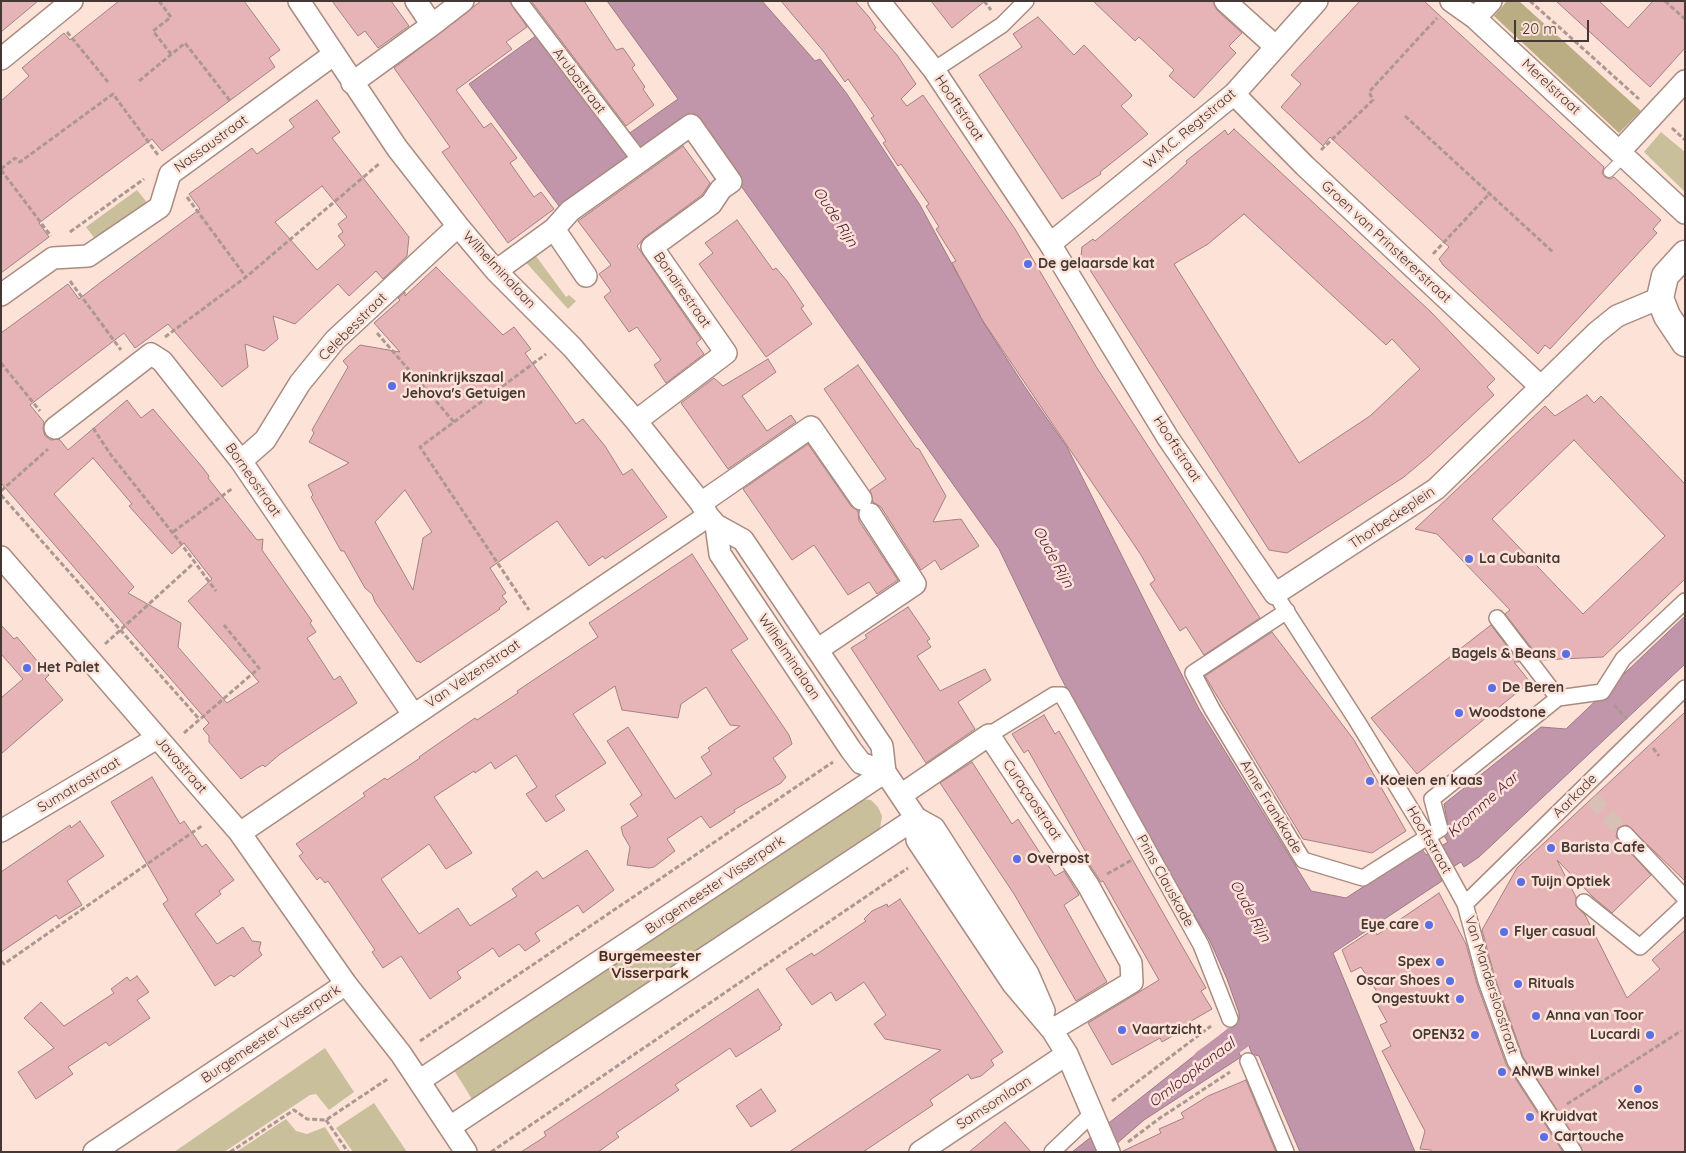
<!DOCTYPE html>
<html>
<head>
<meta charset="utf-8">
<style>
	body { margin:0 }
	#map { position:relative; width:1686px; height:1153px; overflow:hidden; background:#fde2d8; font-family:Quicksand,sans-serif }
	canvas { display:block }
	.frame { position:absolute; inset:0; border:2px solid #453733; pointer-events:none }
	.scale { position:absolute; left:1514px; top:20px; width:75px; height:22px; box-sizing:border-box; border:2px solid #453733; border-top:0; padding-left:6px; font-size:15px; line-height:18px; white-space:nowrap; color:#453733; -webkit-text-stroke:4px #fde2d8; paint-order:stroke }
</style>
</head>
<body>
<div id="map">
<canvas width="1686" height="1153"></canvas>
<div class="frame"></div>
<div class="scale">20 m</div>
</div>
<script>
const g = document.querySelector('canvas').getContext('2d');
g.lineJoin = 'round';
function fill(path, color) { g.fillStyle = color; g.fill(path, 'evenodd'); }
const shape = rows => new Path2D(rows.map(r => 'M' + r).join(''));
function stroke(path, color, width, dash) { g.strokeStyle = color; g.lineWidth = width; g.lineCap = dash ? 'butt' : 'round'; g.setLineDash(dash || []); g.stroke(path); }
function write(font, color, halo, rows, align = 'center') {
  g.font = font + ' Quicksand,sans-serif'; g.lineWidth = 5; g.setLineDash([]); g.textBaseline = 'middle'; g.strokeStyle = halo; g.fillStyle = color; for (const [text, x, y, turn = 0] of rows) {
    g.save(); g.translate(x, y); g.rotate((+turn || 0) * Math.PI / 180); g.textAlign = isNaN(turn) ? turn : align; if (halo) g.strokeText(text, 0, 0); g.fillText(text, 0, 0); g.restore();
  }
}
fill(shape([
	[1661,132,1685,152,1685,192,1644,152],
	[137,190,149,205,98,243,86,227],
	[533,252,566,297,569,295,576,301,568,309,523,259],
	[861,799,871,800,878,807,882,816,880,829,475,1104,452,1067],
	[325,1048,354,1092,329,1110,316,1094,310,1095,224,1152,174,1152],
	[374,1103,407,1152,353,1152,336,1128],
	[286,1119,296,1131,307,1134,325,1127,341,1152,236,1152]
]), '#cabf9b');
fill(shape([
	[1507,1,1519,1,1641,111,1619,133,1494,16]
]), '#baad83');
const water = shape([
	[607,1,762,1,815,61,820,59,847,94,920,205,985,325,1025,387,1067,447,1199,709,1311,891,1346,898,1422,849,1426,855,1448,842,1444,836,1449,832,1444,804,1541,727,1566,729,1685,616,1685,664,1479,857,1464,867,1461,862,1440,875,1442,881,1333,953,1415,1152,1300,1152,1259,1056,1252,1054,1239,1020,1239,1013,1227,979,1210,941,1134,813,1060,676,999,549,690,114,559,206,469,84,537,35,617,142,678,99,607,1],
	[1228,1029,1241,1057,1144,1120,1107,1152,1072,1152,1228,1029]
]);
fill(water, '#c296aa');
stroke(water, '#9c7a86', 1);
stroke(shape([
	[1205,1062,1273,1012]
]), '#c296aa', 26);
const building = shape([
	[1,1,38,1,1,32,1,1],
	[119,1,244,1,280,50,269,58,275,67,162,151,152,139,76,195,39,223,49,237,1,273,1,101,29,76,22,68,64,33,70,40,119,1],
	[332,1,391,1,409,26,378,48,365,31,358,36,332,1],
	[481,1,510,1,527,27,506,42,512,49,456,90,484,128,491,123,517,158,510,163,534,197,541,192,554,209,508,243,442,152,450,147,394,68,481,1],
	[531,1,584,1,616,50,623,48,635,65,632,68,645,87,643,89,654,105,626,126,531,1],
	[781,1,855,1,869,17,876,28,874,29,897,55,916,84,901,99,907,106,923,95,1015,229,1097,368,1260,618,1204,655,1186,627,1180,631,1150,584,1155,580,1141,555,983,321,952,263,956,261,936,229,939,227,926,206,929,204,901,164,898,166,883,143,886,141,871,118,874,116,848,79,845,82,824,52,781,1],
	[931,1,985,1,952,28,931,1],
	[1093,1,1213,1,1217,10,1242,33,1229,46,1236,53,1194,98,1169,76,1174,70,1139,37,1135,41,1093,1],
	[1360,1,1424,1,1604,167,1602,173,1605,177,1610,179,1614,177,1661,220,1653,229,1657,233,1550,349,1545,345,1538,354,1443,265,1439,259,1449,247,1330,137,1323,146,1281,107,1301,84,1291,75,1360,1],
	[1556,1,1599,1,1628,28,1653,1,1685,1,1685,48,1650,87,1556,1],
	[1038,17,1074,55,1084,45,1131,94,1132,96,1121,106,1148,134,1100,172,1101,174,1062,199,979,75,1022,47,1013,34,1038,17],
	[317,100,340,132,332,138,409,237,407,256,383,279,376,271,349,296,338,284,295,324,273,316,278,339,264,351,245,344,248,367,222,387,168,324,135,348,124,333,30,405,44,422,43,429,45,436,51,440,59,439,68,450,127,400,141,418,153,409,203,468,209,476,208,478,257,540,263,539,262,550,312,621,310,623,316,632,307,638,334,680,340,676,357,703,280,754,265,767,263,765,257,768,241,779,209,742,209,736,203,729,209,723,1,483,1,333,68,284,79,299,101,282,200,209,189,194,252,148,257,154,294,127,289,120,317,100],
	[322,186,347,217,338,224,343,232,338,236,345,245,317,270,275,222,322,186],
	[93,458,132,504,129,506,172,554,184,543,212,579,188,601,259,682,227,703,178,647,181,623,128,593,134,587,54,494,93,458],
	[1234,129,1431,312,1495,379,1487,387,1494,395,1430,455,1404,477,1287,553,1269,550,1081,256,1082,247,1093,239,1095,241,1172,177,1187,163,1186,161,1225,130,1228,135,1234,129],
	[1244,214,1386,345,1392,339,1420,369,1370,416,1299,463,1174,264,1208,244,1244,214],
	[683,146,710,183,702,195,645,237,637,246,701,339,696,343,704,354,666,383,654,365,661,360,637,327,629,332,604,297,611,291,599,274,611,265,578,221,683,146],
	[737,220,773,270,776,268,787,281,804,306,801,308,812,324,766,357,699,264,713,253,705,243,737,220],
	[436,267,503,335,514,327,531,349,525,353,576,424,583,419,605,446,623,475,632,469,667,517,605,559,603,556,589,566,557,521,490,568,506,593,502,596,507,602,499,608,500,609,420,663,419,661,417,662,375,602,372,594,365,588,344,551,341,551,311,497,313,495,308,485,349,463,309,442,314,433,312,430,348,367,343,361,360,345,400,352,374,323,400,300,398,298,405,292,405,296,436,267],
	[405,490,432,532,423,538,413,590,375,522,405,490],
	[768,359,776,372,742,396,767,431,791,415,796,422,728,469,681,403,714,378,723,386,768,359],
	[858,365,916,448,919,449,946,496,933,522,961,519,979,546,941,570,935,560,921,570,881,507,873,502,870,490,886,479,824,389,858,365],
	[1587,395,1594,403,1601,396,1685,484,1685,579,1603,657,1541,660,1505,614,1510,610,1437,534,1415,529,1545,406,1555,416,1587,395],
	[1574,440,1665,536,1583,614,1492,519,1574,440],
	[808,444,851,506,858,511,859,521,898,580,877,594,869,582,848,595,814,545,792,560,743,489,808,444],
	[692,554,748,639,731,650,789,735,792,744,773,758,786,777,781,783,734,810,735,812,710,828,701,816,667,839,675,851,654,867,649,868,627,865,630,847,623,835,621,827,638,816,630,804,642,795,607,741,628,727,675,799,712,774,701,757,710,751,708,748,740,726,730,725,706,687,681,704,678,718,622,710,615,686,573,714,606,763,555,796,565,810,546,822,526,794,537,787,516,755,495,769,491,762,475,773,474,771,434,797,472,853,446,869,429,844,381,879,419,934,458,908,470,926,517,896,512,889,537,871,543,879,587,850,614,890,583,913,578,905,535,933,540,941,525,951,519,944,499,957,493,948,457,972,461,978,430,999,401,956,383,968,372,952,375,950,328,881,325,883,320,877,317,880,299,856,303,853,296,844,365,796,363,793,385,778,387,780,420,758,419,757,475,718,477,720,518,693,517,691,598,637,589,623,692,554],
	[908,607,930,639,927,641,931,647,917,656,940,691,985,669,991,680,958,702,975,729,926,763,851,648,867,638,865,635,908,607],
	[1,625,14,639,17,637,49,675,45,679,63,700,1,754,1,698,23,679,1,654,1,625],
	[1491,625,1519,662,1514,662,1530,682,1417,774,1371,718,1491,625],
	[1272,632,1354,740,1406,831,1372,853,1303,839,1205,676,1272,632],
	[1685,712,1685,881,1627,825,1618,828,1616,837,1651,875,1612,913,1593,897,1557,860,1576,897,1576,906,1585,915,1627,998,1660,969,1652,960,1685,930,1685,1152,1583,1152,1523,1057,1495,978,1482,930,1517,868,1685,712],
	[1044,715,1055,734,1059,731,1138,869,1206,988,1201,991,1212,1009,1179,1028,1181,1031,1162,1042,1160,1038,1112,1065,1088,1023,1159,980,1103,881,1101,882,1085,858,1088,856,1028,750,1024,753,1012,734,1044,715],
	[972,762,1012,824,1018,819,1055,876,1064,871,1079,895,1064,905,1107,982,1076,1001,1014,894,940,783,972,762],
	[152,777,180,824,184,821,202,847,206,844,234,880,219,891,221,894,195,914,217,944,243,927,252,941,261,942,259,950,262,955,234,977,231,975,215,986,163,904,168,900,111,802,152,777],
	[80,821,104,856,67,881,82,905,59,919,56,915,1,952,1,872,70,825,71,828,80,821],
	[1439,893,1466,944,1477,984,1506,1064,1563,1152,1432,1152,1431,1150,1420,1149,1425,1131,1382,1051,1391,1046,1380,1025,1387,1022,1377,1004,1383,1001,1361,967,1351,972,1342,950,1374,929,1377,935,1439,893],
	[900,899,1003,1052,991,1060,994,1065,981,1076,971,1079,968,1074,930,1100,933,1105,863,1152,789,1152,941,1050,885,1039,874,1024,886,1015,864,982,836,1001,831,992,812,1005,786,969,812,953,814,956,866,921,864,919,872,911,887,904,888,907,900,899],
	[137,976,149,992,137,1000,150,1018,109,1046,106,1042,68,1067,73,1074,36,1099,18,1072,54,1048,24,1018,41,1002,64,1026,114,993,111,989,127,977,130,981,137,976],
	[758,989,782,1025,779,1027,780,1029,736,1057,730,1048,675,1085,679,1090,616,1133,619,1137,598,1152,521,1152,546,1136,544,1132,758,989],
	[1246,1080,1276,1152,1121,1152,1161,1133,1159,1129,1184,1118,1181,1113,1208,1096,1246,1080],
	[761,1089,776,1111,751,1127,736,1106,761,1089],
	[1005,1122,1031,1152,969,1152,1005,1122]
]);
fill(building, '#e6b4b6');
stroke(building, '#a38183', 1);
stroke(shape([
	[1592,799,1625,834]
]), '#d8c0b7', 15, [15, 8]);
const service = shape([
	[1609,172,1625,156]
]);
const pedestrian = shape([
	[519,1,640,160],
	[934,70,1002,25,1026,1],
	[1281,603,1357,721,1431,842,1465,904,1486,981,1515,1061,1574,1152],
	[1287,611,1193,673,1212,709,1303,860,1363,878,1440,829,1432,799,1558,698,1602,692,1623,659,1685,601],
	[1497,618,1558,698],
	[989,735,1054,695,1062,695,1201,945,1230,1019],
	[1625,834,1685,898],
	[1584,902,1640,947,1685,905],
	[1465,904,1685,688],
	[1248,1061,1286,1152],
	[1052,1152,1093,1113]
]);
const minor = shape([
	[299,1,397,148,458,226,496,271,572,347,636,421,701,503,708,516,716,525,743,540,882,746,885,772,916,818,917,840,1013,984,1052,1030,1067,1054,1109,1152],
	[879,1,934,70,1050,244,1168,438,1275,594,1436,489,1596,333,1617,316,1660,298],
	[1225,1,1276,47],
	[1451,1,1475,18,1685,213],
	[1475,18,1491,1],
	[432,25,463,1],
	[1,59,72,1],
	[352,83,432,25,416,1],
	[1234,94,1305,166,1541,387],
	[1620,151,1685,81],
	[554,229,570,211,691,125,731,182,721,189,711,204,652,247,726,353,636,421],
	[1050,244,1234,94,1317,1],
	[496,271,554,229,586,276],
	[1,295,53,258,88,256,160,207,170,174,333,55],
	[55,428,151,354,162,361,241,461,413,714],
	[241,461,265,440,300,383,335,340,458,226],
	[701,503,811,427,861,499],
	[716,525,720,554,851,750,861,763,885,772],
	[1,557,240,833,346,984,401,1054,466,1152],
	[817,650,915,584,870,514],
	[901,795,989,735,1088,885,1131,963,1132,982,1052,1030],
	[916,818,934,828,1028,974,1044,1011],
	[1,831,157,738],
	[240,833,708,516],
	[419,1081,885,772],
	[450,1127,916,818],
	[94,1152,346,984],
	[920,1152,1067,1054]
]);
const tertiary = shape([
	[1685,254,1665,276,1660,298,1667,316,1685,343]
]);
stroke(service, '#aa8b80', 12);
stroke(pedestrian, '#aa8b80', 18);
stroke(minor, '#aa8b80', 24);
stroke(tertiary, '#aa8b80', 29);
stroke(shape([
	[159,1,171,17,153,31,171,54],
	[984,1,991,10],
	[1530,1,1639,99],
	[1665,1,1685,19],
	[67,32,108,82],
	[139,81,185,43,231,102],
	[1405,116,1554,253],
	[1672,128,1685,140],
	[1321,150,1373,100,1369,92,1437,18],
	[1,169,15,158,20,162,113,94,158,155],
	[1,170,51,236],
	[187,197,246,277],
	[70,232,144,179],
	[1433,254,1489,194],
	[70,281,121,350],
	[377,333,454,422,420,447,529,610],
	[165,337,246,277,380,163],
	[1,363,40,411],
	[454,422,546,354],
	[93,428,111,455,179,541,216,591],
	[1,491,48,449],
	[1,495,200,720],
	[173,532,233,488],
	[105,644,195,562],
	[1614,705,1627,719],
	[184,733,259,668,224,625],
	[1653,748,1659,756],
	[1107,874,1132,860],
	[1,961,4,964,203,825],
	[420,1041,833,762],
	[1112,1101,1211,1026],
	[1567,1104,1681,1031],
	[326,1120,348,1152],
	[1128,1142,1160,1118,1230,1072],
	[230,1152,294,1110,307,1119,326,1120,389,1078],
	[491,1152,908,868]
]), '#ad9891', 3, [5, 2.5]);
stroke(service, '#fff', 10);
stroke(pedestrian, '#fff', 15);
stroke(minor, '#fff', 21);
stroke(tertiary, '#fff', 26);
for (const [x, y, r, color] of [
	[1028,264,5,"#5a6ee5"],
	[392,386,5,"#5a6ee5"],
	[1469,559,5,"#5a6ee5"],
	[1566,654,5,"#5a6ee5"],
	[27,668,5,"#5a6ee5"],
	[1492,688,5,"#5a6ee5"],
	[1459,713,5,"#5a6ee5"],
	[1370,781,5,"#5a6ee5"],
	[1551,848,5,"#5a6ee5"],
	[1017,859,5,"#5a6ee5"],
	[1521,882,5,"#5a6ee5"],
	[1429,925,5,"#5a6ee5"],
	[1504,932,5,"#5a6ee5"],
	[1440,962,5,"#5a6ee5"],
	[1450,981,5,"#5a6ee5"],
	[1518,984,5,"#5a6ee5"],
	[1460,999,5,"#5a6ee5"],
	[1536,1016,5,"#5a6ee5"],
	[1122,1030,5,"#5a6ee5"],
	[1475,1035,5,"#5a6ee5"],
	[1650,1035,5,"#5a6ee5"],
	[1502,1072,5,"#5a6ee5"],
	[1638,1089,5,"#5a6ee5"],
	[1530,1117,5,"#5a6ee5"],
	[1544,1137,5,"#5a6ee5"]
]) { const dot = new Path2D(); dot.arc(x, y, r, 0, 2 * Math.PI); g.fillStyle = color; g.fill(dot); stroke(dot, '#fde2d8', 2); }
write('14px', '#453733', '#fde2d8', [
	["Arubastraat",579,81,53],
	["Merelstraat",1551,87,43],
	["Hooftstraat",959,108,56],
	["W.M.C. Regtstraat",1190,129,-40],
	["Nassaustraat",211,144,-36],
	["Groen van Prinstererstraat",1386,242,43],
	["Wilhelminalaan",499,270,47],
	["Bonairestraat",682,290,55],
	["Celebesstraat",353,327,-45],
	["Hooftstraat",1177,449,57],
	["Borneostraat",253,480,55],
	["Thorbeckeplein",1392,518,-34],
	["Wilhelminalaan",789,657,56],
	["Van Velzenstraat",473,674,-34],
	["Javastraat",181,765,49],
	["Sumatrastraat",79,785,-31],
	["Aarkade",1575,796,-45],
	["Curaçaostraat",1032,800,56],
	["Anne Frankkade",1271,807,59],
	["Hooftstraat",1429,840,60],
	["Prins Clauskade",1165,881,61],
	["Burgemeester Visserpark",715,885,-34],
	["Van Mandersloostraat",1491,985,72],
	["Burgemeester Visserpark",271,1034,-34],
	["Samsomlaan",994,1103,-33]
]);
write('bold 14px', '#453733', '#fde2d8', [
	["De gelaarsde kat",1038,264],
	["Koninkrijkszaal",402,378],
	["Jehova's Getuigen",402,394],
	["La Cubanita",1479,559],
	["Bagels & Beans",1556,654,"right"],
	["Het Palet",37,668],
	["De Beren",1502,688],
	["Woodstone",1469,713],
	["Koeien en kaas",1380,781],
	["Barista Cafe",1561,848],
	["Overpost",1027,859],
	["Tuijn Optiek",1531,882],
	["Eye care",1419,925,"right"],
	["Flyer casual",1514,932],
	["Spex",1430,962,"right"],
	["Oscar Shoes",1440,981,"right"],
	["Rituals",1528,984],
	["Ongestuukt",1450,999,"right"],
	["Anna van Toor",1546,1016],
	["Vaartzicht",1132,1030],
	["OPEN32",1465,1035,"right"],
	["Lucardi",1640,1035,"right"],
	["ANWB winkel",1512,1072],
	["Xenos",1638,1105,"center"],
	["Kruidvat",1540,1117],
	["Cartouche",1554,1137]
], 'left');
write('italic 15px', '#4c1734', '#fde2d8', [
	["Oude Rijn",835,217,57],
	["Oude Rijn",1053,557,61],
	["Kromme Aar",1483,805,-42],
	["Oude Rijn",1250,911,61],
	["Omloopkanaal",1192,1073,-37]
]);
write('bold 15px', '#472e24', '#fde2d8', [
	["Burgemeester",650,956],
	["Visserpark",650,973]
]);
</script>
</body>
</html>
